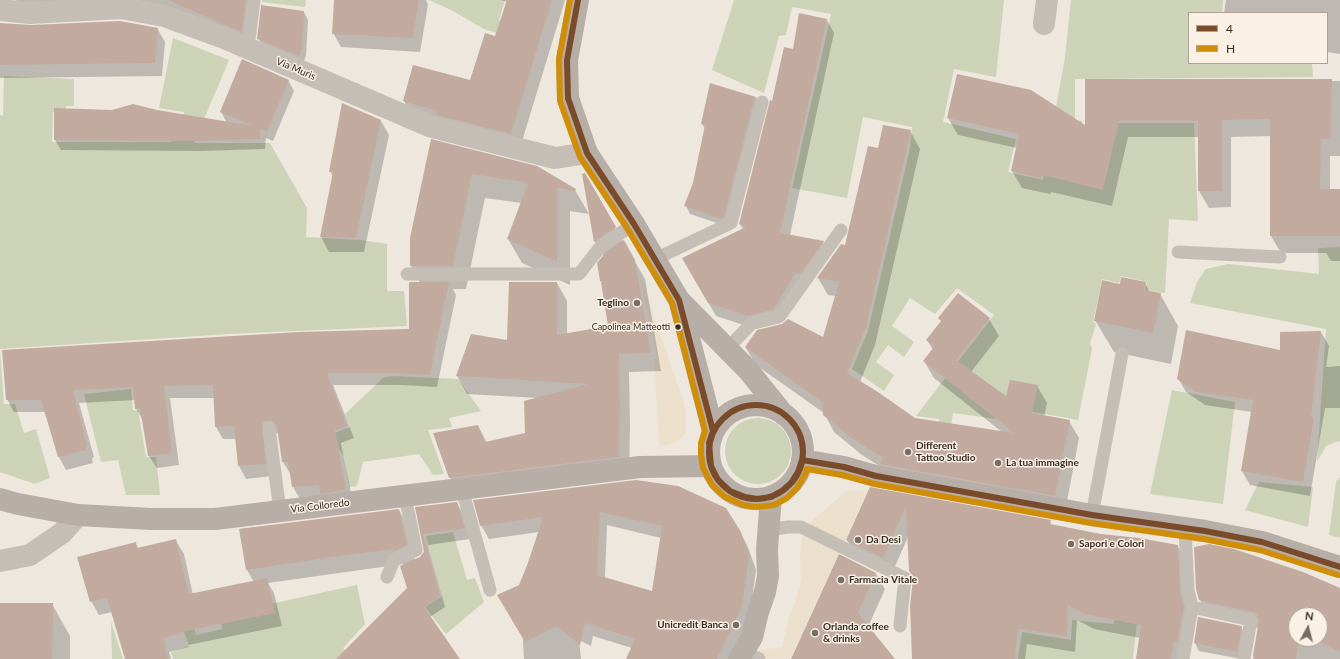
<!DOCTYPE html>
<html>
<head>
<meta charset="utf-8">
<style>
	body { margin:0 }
	#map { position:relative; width:1340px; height:659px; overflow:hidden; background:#ede7de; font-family:Lato,sans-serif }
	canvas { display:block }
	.legend { position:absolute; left:1188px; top:12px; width:140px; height:52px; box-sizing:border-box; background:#faf1e4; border:1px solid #aca298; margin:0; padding:5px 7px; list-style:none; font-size:12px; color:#362c26 }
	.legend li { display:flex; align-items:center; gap:8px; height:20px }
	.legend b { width:20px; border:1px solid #aca298 }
	.north { position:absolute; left:1288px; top:607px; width:40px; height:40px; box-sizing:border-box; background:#faf1e4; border:1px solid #aca298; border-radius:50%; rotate:7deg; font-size:11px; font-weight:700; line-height:16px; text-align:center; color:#362c26 }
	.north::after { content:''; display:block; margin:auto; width:14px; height:18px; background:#766d66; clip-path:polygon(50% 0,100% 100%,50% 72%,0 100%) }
</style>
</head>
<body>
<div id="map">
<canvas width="1340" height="659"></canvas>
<ul class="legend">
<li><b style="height:5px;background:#7a4b2a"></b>4</li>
<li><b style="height:5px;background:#d08e08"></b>H</li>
</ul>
<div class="north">N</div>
</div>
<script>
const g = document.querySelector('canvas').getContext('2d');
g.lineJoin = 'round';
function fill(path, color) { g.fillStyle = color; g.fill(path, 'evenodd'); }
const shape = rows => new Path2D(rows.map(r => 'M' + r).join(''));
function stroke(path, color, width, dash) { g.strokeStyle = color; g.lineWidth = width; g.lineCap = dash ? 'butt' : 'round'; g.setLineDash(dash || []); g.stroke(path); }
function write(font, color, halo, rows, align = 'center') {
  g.font = font + ' Lato,sans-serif'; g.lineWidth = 3; g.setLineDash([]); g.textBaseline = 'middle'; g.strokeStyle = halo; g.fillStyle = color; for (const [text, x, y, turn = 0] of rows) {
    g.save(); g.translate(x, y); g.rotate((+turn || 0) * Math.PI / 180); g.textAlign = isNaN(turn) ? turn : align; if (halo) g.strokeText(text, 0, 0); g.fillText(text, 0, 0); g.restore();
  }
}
fill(shape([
	[262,0,306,0,305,7,262,2],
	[429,0,505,0,499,20,503,22,500,34,484,29,451,10],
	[734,0,1004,0,996,77,954,69,943,122,1016,139,1008,172,1043,180,1065,57,1071,0,1223,0,1222,13,1189,13,1189,63,1312,63,1313,77,1075,79,1075,120,1082,121,1081,133,1107,123,1194,123,1198,221,1169,219,1165,293,1145,290,1147,282,1121,276,1119,283,1102,279,1093,322,1096,324,1090,343,1092,349,1078,420,1028,411,1025,423,953,413,950,433,937,431,939,419,916,416,994,315,957,288,935,314,910,298,892,326,914,342,904,357,888,345,876,362,894,375,884,391,852,369,868,331,910,148,912,127,863,117,847,198,792,188,831,14,792,7,786,35,779,36,764,93,712,70],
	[173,38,229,60,194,143,270,143,307,208,306,237,360,240,387,244,387,291,404,291,407,326,229,334,0,349,0,115,3,115,4,76,74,79,74,106,66,106,66,112,53,112,52,142,171,142,184,112,159,108],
	[1340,247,1340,441,1336,442,1326,446,1317,462,1326,329,1190,303,1197,282,1206,269,1228,264,1319,274,1318,248],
	[0,350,4,404,15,404,24,433,36,429,50,478,35,484,0,472],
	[394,376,458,379,481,411,449,418,452,427,428,430,444,474,433,475,419,454,363,462,357,486,349,487,344,456,329,435,350,427,345,414,384,377],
	[131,389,133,410,138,410,146,457,156,457,160,495,126,495,118,460,101,462,84,394],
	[1172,390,1235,402,1223,504,1150,494],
	'725 451a33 33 0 1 1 66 0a33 33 0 1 1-66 0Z',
	[1340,477,1340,538,1329,535,1336,482],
	[1259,482,1313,487,1308,527,1245,510],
	[453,532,467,580,475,578,484,602,446,634,425,607,442,596,426,536],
	[357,585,365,624,343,648,353,659,173,659,171,652,189,646,182,626,193,624,196,635,222,629,220,615],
	[1115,609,1138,612,1133,659,1018,659,1022,632,1071,640,1072,620,1114,624],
	[111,622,123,659,112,659]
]), '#ccd3b7');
fill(shape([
	[639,272,686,409,686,432,678,441,667,445,659,446,654,359,657,359],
	[868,490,790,659,756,659,759,650,782,647,789,616,796,600,801,579,800,556,802,537,810,522,847,491]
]), '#ece0cc');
fill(shape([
	[16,0,80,0,24,13],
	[139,0,255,0,249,45,147,12],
	[335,0,426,0,428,5,420,52,341,47,333,33],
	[501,0,565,0,520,148,413,116,404,101,471,81,496,37,507,2],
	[1226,0,1340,0,1340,54,1327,52,1327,13,1224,13],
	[304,12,308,20,306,56,303,63,263,46,258,38],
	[827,20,834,33,790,235,823,242,831,255,803,286,781,323,756,329,716,316,683,259,743,229,740,224,773,102,794,50],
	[0,24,31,26,157,28,165,42,162,76,0,78],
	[288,80,294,91,273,141,266,138,265,149,200,151,61,150,55,140,157,111,227,123,221,112],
	[1086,80,1340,81,1340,156,1330,156,1330,190,1340,190,1340,261,1331,261,1326,253,1281,253,1271,236,1271,136,1231,137,1231,207,1209,208,1199,191,1199,137,1128,137,1112,206,1051,192,1050,194,1022,188,1012,171,1017,148,958,135,948,118,1086,126],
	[756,97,760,105,726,226,690,214,686,206,694,183,705,129,702,124],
	[381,121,389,135,364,252,329,252,321,237,333,176,330,171],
	[910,131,920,149,875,345,860,382,915,419,1002,432,934,378,924,361,933,350,927,340,989,319,999,336,971,372,1007,397,1037,386,1047,403,1044,417,1069,421,1079,438,1065,512,884,469,862,455,834,432,824,413,756,365,746,348,759,329,760,330,824,339,836,296,828,295,818,278,846,246,879,149],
	[431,141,575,190,589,214,570,211,570,285,522,263,508,239,522,203,485,198,466,289,453,289,456,295,437,387,402,385,333,385,354,438,341,443,353,503,300,499,293,487,291,475,283,462,279,433,272,434,272,476,246,479,239,466,236,439,223,439,216,427,215,398,170,398,179,465,157,468,149,456,143,421,136,408,135,400,79,403,94,457,92,458,93,463,66,470,59,457,46,412,14,412,7,399,410,330,420,283,411,266],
	[584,174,645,279,661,371,629,372,630,425,629,475,460,496,450,477,478,426,487,443,526,434,538,398,467,394,457,376,472,335,508,342,557,283,567,301,567,334,609,327,603,283,604,257,595,242],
	[1145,283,1150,293,1160,294,1178,326,1171,364,1114,352,1095,320,1121,285],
	[1321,332,1329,346,1326,367,1340,366,1340,408,1325,408,1310,496,1250,485,1242,471,1252,412,1205,405,1186,392,1178,378,1281,352],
	[636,481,740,532,748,547,756,570,749,621,732,659,629,659,632,648,593,636,591,646,579,640,581,659,524,659,520,586,539,532,489,539,481,525],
	[607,525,661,538,653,592,605,578],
	[870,488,1050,521,1052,526,1101,535,1177,545,1186,561,1189,607,1183,659,1137,659,1140,638,1094,629,1077,620,1075,652,1027,644,1025,659,913,659,914,579,908,537,892,573,856,556,847,540],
	[457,503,463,514,470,539,428,545,445,607,430,617,459,659,354,659,408,589,403,564,268,583,274,593,282,626,188,645,189,647,169,652,171,659,126,659,112,612,99,615,91,601,135,543,139,549,176,541,184,554,193,595,254,582,247,570,240,529,399,510,407,525,415,560,420,558,425,552,417,508],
	[839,556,876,574,885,589,868,627,894,659,792,659],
	[1340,589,1340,659,1253,659,1258,628,1209,617,1200,600],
	[1296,615,1320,615,1320,639,1296,639],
	[0,604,52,604,70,636,70,659,0,659],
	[1199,618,1241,627,1245,634,1241,659,1199,651,1195,643]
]), '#0003');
fill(shape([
	[168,0,246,0,242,32,220,23],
	[334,0,419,0,413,38,332,34],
	[507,0,552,0,511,134,436,115,437,111,403,101,413,65,470,80,485,33,495,36],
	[261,5,304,11,302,48,299,56,257,39],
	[799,13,827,19,780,233,824,241,800,274,795,273,774,309,748,316,708,303,682,258,746,227,739,224,770,100,772,101,784,47,793,49],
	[120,21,158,28,155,63,0,65,0,23,31,25],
	[242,59,289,80,267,132,260,129,260,139,194,141,54,140,54,108,112,110,133,104,157,110,254,126,220,112],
	[957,74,1031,90,1085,125,1085,79,1332,79,1331,139,1321,139,1320,189,1340,189,1340,236,1270,236,1270,119,1222,120,1222,191,1198,191,1198,121,1119,121,1103,190,1042,175,1041,178,1011,171,1019,134,947,118],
	[710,83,756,97,754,100,724,217,721,219,684,206,693,183,705,125,701,124],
	[342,103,381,120,356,238,320,237,333,172,329,172],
	[883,125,911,130,866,328,847,373,878,392,915,418,1014,433,923,361,934,347,926,340,941,321,938,318,958,293,990,318,956,360,1006,396,1010,380,1038,385,1032,413,1070,420,1055,496,880,464,883,458,851,438,823,415,822,402,745,347,757,330,782,324,788,319,823,337,839,282,817,278,841,244,845,245,868,146,878,148],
	[431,139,537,166,576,189,575,191,557,188,557,262,507,239,528,183,472,174,453,266,410,266,410,238],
	[585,173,616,227,594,242,582,174],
	[624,240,635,260,651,353,619,354,620,406,619,457,449,478,433,433,478,425,485,442,525,433,524,401,588,384,456,376,471,334,507,340,509,282,557,282,557,335,608,326,601,282,602,282,600,281,597,263,606,252],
	[1121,277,1146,282,1144,290,1161,293,1153,333,1094,321,1102,280,1120,284],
	[409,282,449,282,430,375,394,373,327,373,347,426,335,430,346,490,320,494,319,485,292,487,288,462,282,462,277,427,275,423,272,421,264,421,262,425,266,464,238,466,234,426,215,427,213,385,164,386,172,453,148,456,140,408,135,409,133,387,73,390,87,445,85,446,86,450,58,457,41,400,6,400,2,350,299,332,409,329],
	[1186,330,1280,350,1280,332,1321,331,1311,417,1314,418,1303,482,1241,471,1253,400,1196,392,1177,379],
	[636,480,678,486,726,508,741,532,749,556,742,607,717,659,626,659,635,639,585,623,580,645,557,626,525,642,497,595,519,585,528,563,543,517,480,526,473,500],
	[600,512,662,526,652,591,597,575],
	[870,487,1051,520,1050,524,1101,534,1139,538,1178,545,1180,591,1184,607,1178,641,1174,641,1171,659,1136,659,1141,625,1084,614,1068,605,1067,636,1018,629,1015,659,912,659,910,606,913,579,912,575,909,571,906,506,883,558,846,540],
	[457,502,465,528,423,534,440,596,424,607,460,659,336,659,407,588,400,566,420,557,424,552,415,507],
	[399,509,407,545,395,551,394,549,340,556,246,570,239,529],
	[176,539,189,594,267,578,275,613,181,632,182,633,163,638,168,659,125,659,107,598,90,602,77,557,136,542,137,548],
	[1209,544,1234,549,1303,572,1340,588,1340,652,1315,639,1320,639,1320,615,1296,615,1296,639,1299,639,1296,659,1254,659,1254,656,1253,655,1259,621,1257,614,1253,612,1199,600,1196,589,1194,547],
	[839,554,876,573,858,613,895,659,791,659],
	[0,603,53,603,52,659,0,659],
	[1198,617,1242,626,1237,652,1194,643]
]), '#c2ab9e');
stroke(shape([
	[248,48,254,0],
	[1178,252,1280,257],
	[655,259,731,223,762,102],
	[407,274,579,274,601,246,634,224],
	[727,349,752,323,780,316,841,230],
	[269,428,280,511],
	[462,489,490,590],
	[1092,515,1122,354],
	[769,530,788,527,801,527,905,578,900,626],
	[387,577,394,560,416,550,405,496],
	[1192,607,1251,620,1244,659],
	[744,651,759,659],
	[1183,659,1192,607,1188,590,1185,529]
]), '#c5beb7', 13);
stroke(shape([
	[0,10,30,13,121,8,164,16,224,38,429,126,555,158,587,153],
	[1044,24,1047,0],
	[0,561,30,555,62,533,78,515]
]), '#c5beb7', 22);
stroke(shape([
	[578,0,567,60,568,98,587,153,634,224,679,300,748,370,784,415],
	[680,303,713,431],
	'709 452a47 47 0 1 1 94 0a47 47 0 1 1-94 0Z',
	[802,460,844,467,876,476,1092,515,1205,531,1262,542,1340,567],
	[0,499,18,504,78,515,151,519,215,519,640,467,711,466],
	[739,659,752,637,758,612,765,592,768,576,767,549,771,497]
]), '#b6aea7', 22);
stroke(shape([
	[578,0,567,60,568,98,587,153,634,224,679,300,713,431,709,443,711,466,718,480,730,491,745,497,757,499,771,497,782,491,791,483,798,472,802,460],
	'709 452a47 47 0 1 1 94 0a47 47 0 1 1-94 0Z',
	[802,460,844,467,876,476,1092,515,1205,531,1262,542,1340,567]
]), '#7a4b2a', 6);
stroke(shape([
	[570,0,559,59,560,101,580,157,627,228,672,303,705,431,701,443,701,455,703,468,712,485,725,497,743,505,756,507,774,505,787,498,797,488,805,475,807,469,842,475,875,484,1091,523,1204,539,1260,550,1338,575]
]), '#d08e08', 6);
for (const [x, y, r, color] of [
	[637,303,4,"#766d66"],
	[678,327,3.5,"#362c26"],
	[908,452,4,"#766d66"],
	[998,463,4,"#766d66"],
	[858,540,4,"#766d66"],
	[1071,544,4,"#766d66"],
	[841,580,4,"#766d66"],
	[736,625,4,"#766d66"],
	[815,633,4,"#766d66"]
]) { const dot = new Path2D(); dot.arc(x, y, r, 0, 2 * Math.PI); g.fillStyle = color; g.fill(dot); stroke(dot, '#faf1e4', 1.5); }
write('9px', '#362c26', '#faf1e4', [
	["Capolinea Matteotti",670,327]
], 'right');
write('10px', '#362c26', '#faf1e4', [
	["Via Muris",296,69,23],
	["Via Colloredo",320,506,-7]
]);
write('bold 10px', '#362c26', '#faf1e4', [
	["Teglino",629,303,"right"],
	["Different",916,446],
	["Tattoo Studio",916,458],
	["La tua immagine",1006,463],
	["Da Desi",866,540],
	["Sapori e Colori",1079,544],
	["Farmacia Vitale",849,580],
	["Unicredit Banca",728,625,"right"],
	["Orlanda coffee",823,627],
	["& drinks",823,639]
], 'left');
</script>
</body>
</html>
